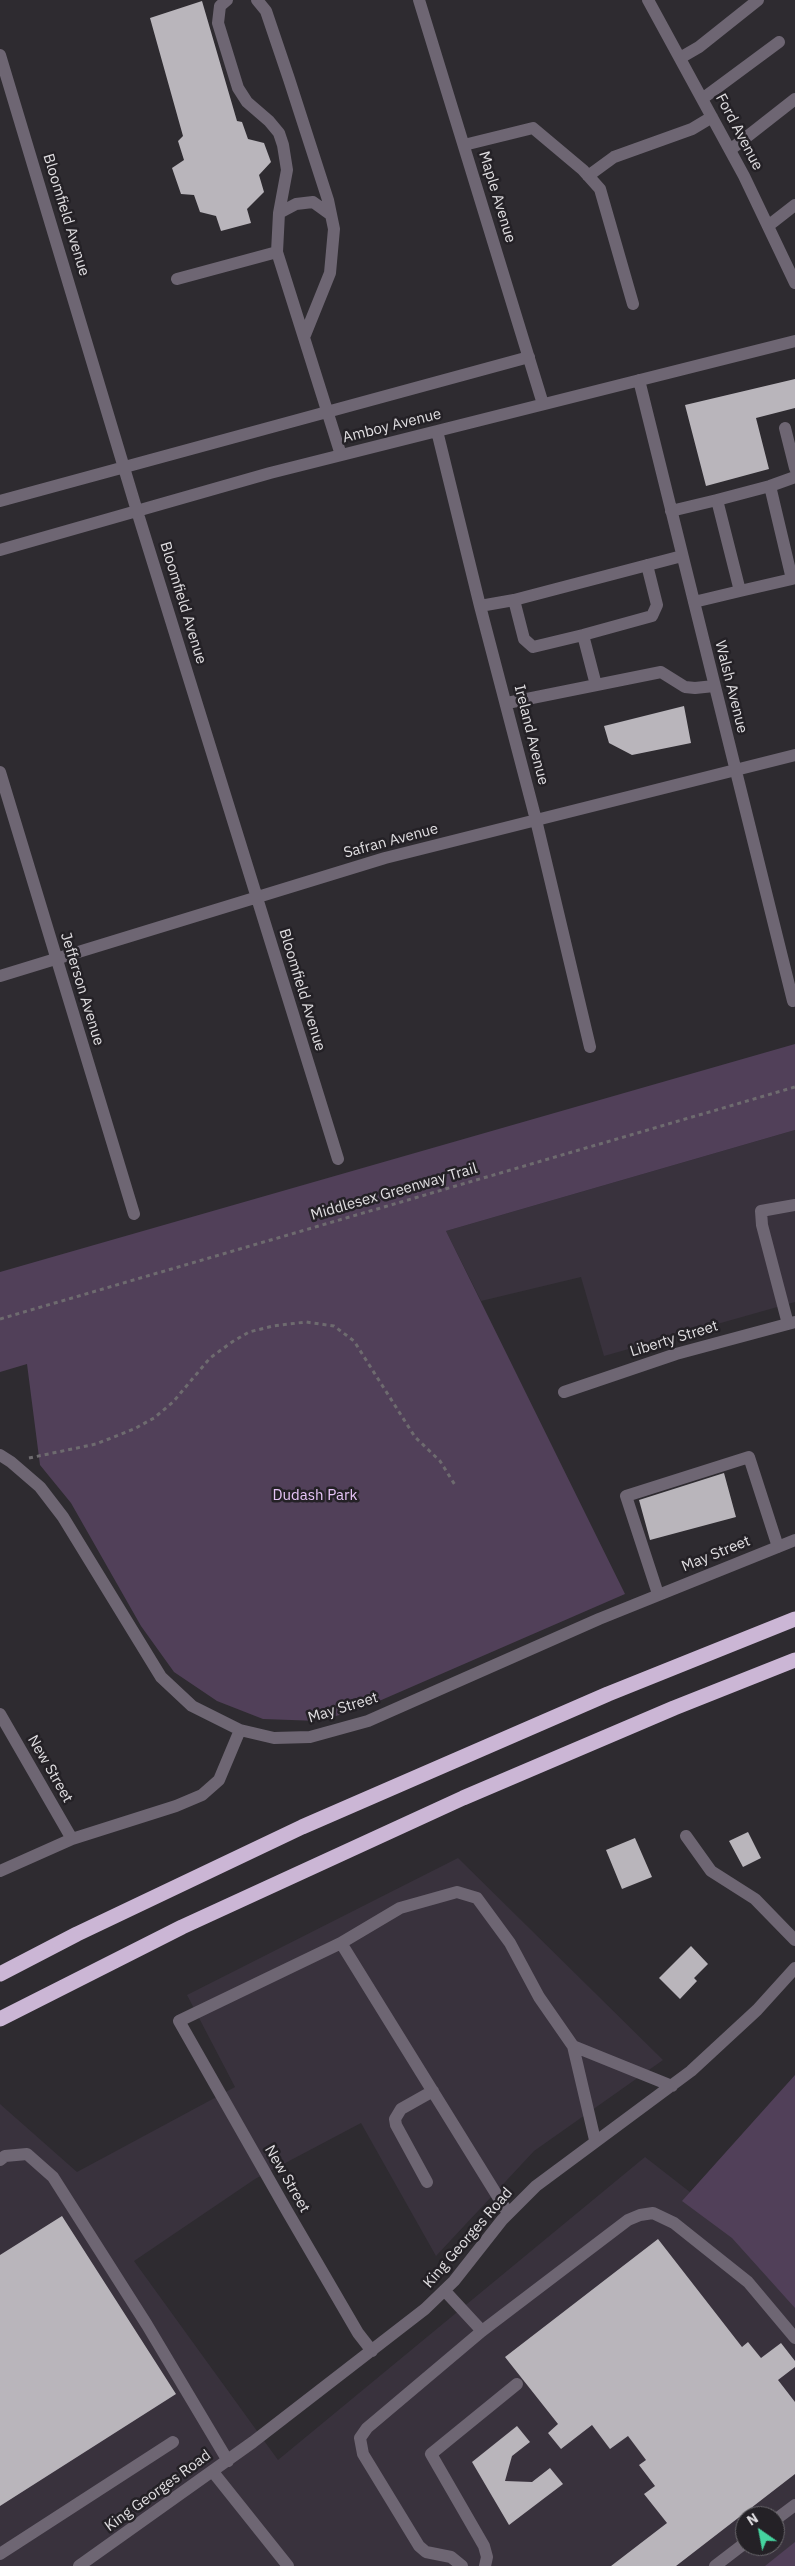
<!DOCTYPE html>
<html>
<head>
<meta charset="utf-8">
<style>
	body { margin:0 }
	#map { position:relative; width:795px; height:2566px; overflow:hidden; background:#2e2b30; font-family:"IBM Plex Sans",sans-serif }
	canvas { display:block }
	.north { position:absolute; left:735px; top:2506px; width:50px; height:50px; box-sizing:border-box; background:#242126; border:1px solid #6f6d71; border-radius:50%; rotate:327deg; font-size:14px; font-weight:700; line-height:20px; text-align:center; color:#e0dee1 }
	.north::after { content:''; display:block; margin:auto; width:18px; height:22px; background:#45d49f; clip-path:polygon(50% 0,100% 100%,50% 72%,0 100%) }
</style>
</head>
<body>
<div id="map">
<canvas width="795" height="2566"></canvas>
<div class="north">N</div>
</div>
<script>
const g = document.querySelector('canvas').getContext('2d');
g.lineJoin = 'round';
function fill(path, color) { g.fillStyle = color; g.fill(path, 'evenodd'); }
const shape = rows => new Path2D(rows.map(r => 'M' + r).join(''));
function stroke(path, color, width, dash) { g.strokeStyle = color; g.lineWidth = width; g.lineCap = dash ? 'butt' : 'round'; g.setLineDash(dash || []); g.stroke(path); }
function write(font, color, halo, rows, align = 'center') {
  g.font = font + ' "IBM Plex Sans",sans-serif'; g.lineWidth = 5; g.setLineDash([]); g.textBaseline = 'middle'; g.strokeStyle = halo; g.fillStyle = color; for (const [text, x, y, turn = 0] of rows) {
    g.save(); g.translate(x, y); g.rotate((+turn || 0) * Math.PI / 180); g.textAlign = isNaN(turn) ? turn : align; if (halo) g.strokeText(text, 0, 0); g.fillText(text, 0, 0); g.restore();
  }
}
fill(shape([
	[795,1130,795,1302,604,1356,581,1277,481,1301,446,1231],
	[458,1858,663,2060,534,2151,436,2256,361,2123,255,2179,134,2261,278,2460,645,2157,795,2274,795,2566,0,2566,0,2104,77,2172,235,2087,187,1995],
	[745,2516,775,2516,775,2546,745,2546]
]), '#39323d');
fill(shape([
	[795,1044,795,1130,446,1231,625,1594,363,1708,319,1721,263,1719,217,1701,174,1672,141,1626,71,1503,40,1465,27,1364,0,1372,0,1272],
	[795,2075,795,2308,732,2238,682,2201],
	[795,2542,795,2566,765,2566]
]), '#514059');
fill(shape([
	[202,1,237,121,242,122,248,139,264,143,271,162,259,175,264,192,247,209,251,223,221,231,216,216,200,212,194,195,181,194,172,168,184,160,178,141,183,136,150,18],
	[795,379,795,408,756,418,769,469,706,486,685,405],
	[684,706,691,743,632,755,609,743,604,726],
	[724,1473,736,1517,650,1540,639,1500],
	[748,1832,761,1858,743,1867,729,1841],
	[635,1838,652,1877,622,1889,606,1850],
	[691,1946,708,1964,694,1978,697,1981,680,1999,659,1978],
	[62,2216,176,2394,0,2506,0,2255],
	[658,2239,742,2347,748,2342,761,2358,781,2343,795,2361,795,2367,778,2380,795,2402,795,2474,676,2566,611,2566,667,2523,644,2494,655,2486,639,2465,646,2460,628,2436,610,2449,592,2425,561,2449,548,2433,558,2424,505,2357],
	[517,2426,530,2442,512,2456,505,2481,532,2482,550,2468,563,2484,509,2525,472,2462]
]), '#b9b5bb');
stroke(shape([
	[0,1319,795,1087],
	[29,1458,96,1444,134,1429,154,1418,173,1402,210,1358,232,1342,249,1332,273,1326,306,1322,334,1326,354,1341,415,1437,440,1461,455,1485]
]), '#6e6b6f', 3, [4, 4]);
stroke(shape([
	[227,0,220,6,218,23,238,88,247,102,269,121,279,133,283,145,287,170,279,213,277,252,341,455],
	[257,0,266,11,289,79,328,200,334,229,330,273,305,335],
	[419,0,543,404],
	[648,0,744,176,795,283],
	[0,55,137,511,338,1159],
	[680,58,699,47,758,0],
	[702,99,779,42],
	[464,145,533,128,583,170,600,189,633,304],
	[730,150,795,99],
	[588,176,614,157,692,129,712,117],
	[279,213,296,204,313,202,331,215],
	[768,226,795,205],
	[177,279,277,252],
	[639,380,793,1001],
	[785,428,795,468],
	[437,431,480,606,536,820,590,1047],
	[717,500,770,486,795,477],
	[0,501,529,357],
	[671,511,717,500,740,591,694,602],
	[0,550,270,473,795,341],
	[740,591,792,579,770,486],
	[514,600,524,639,533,647,583,635,652,616,657,605,647,565],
	[480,606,514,600,682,556],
	[583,635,596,685],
	[507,703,661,672,685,687,695,688,714,686],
	[0,772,134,1214],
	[0,976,385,858,795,755],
	[788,1324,762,1225,761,1211,795,1205],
	[564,1392,676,1354,795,1322],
	[0,1455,11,1462,40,1487,63,1517,161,1677,192,1706,240,1730,274,1738,310,1737,368,1721,599,1619,795,1540],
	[658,1594,626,1496,749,1457,778,1547],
	[0,1714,72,1839],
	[686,1836,711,1871,755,1899,795,1940],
	[0,1871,72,1839,176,1806,202,1795,219,1780,240,1730],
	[341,1943,400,1908,457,1892,477,1898,510,1943,539,1997,573,2046,595,2140],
	[573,2046,672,2086],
	[0,2160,5,2156,27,2154,53,2177,147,2325,228,2461],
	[427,2182,396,2125,395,2119,401,2109,433,2091],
	[445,2291,482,2331],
	[372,2351,358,2333,287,2211,179,2021,341,1943,508,2213],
	[213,2472,288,2566],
	[775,2520,795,2505],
	[0,2554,173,2442],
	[79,2566,253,2442,425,2309,454,2281,502,2220,536,2186,691,2071,757,2010,795,1968],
	[462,2566,451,2557,426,2552,419,2546,363,2454,360,2438,367,2428,482,2331,628,2220,640,2215,653,2213,674,2223,748,2282,795,2338],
	[485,2566,487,2557,484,2546,431,2454,517,2384],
	[715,2566,745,2543]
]), '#6e6673', 12);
stroke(shape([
	[0,1974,77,1934,302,1827,608,1694,795,1619],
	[0,2019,182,1927,463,1798,674,1708,795,1660]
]), '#cbb6d5', 15);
write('15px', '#e0dee1', '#242126', [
	["Ford Avenue",739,132,62],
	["Maple Avenue",497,197,73],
	["Bloomfield Avenue",66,215,73],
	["Amboy Avenue",392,426,-14],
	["Bloomfield Avenue",183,603,73],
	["Walsh Avenue",731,687,76],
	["Ireland Avenue",531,735,76],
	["Safran Avenue",391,841,-15],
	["Jefferson Avenue",82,989,73],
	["Bloomfield Avenue",302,990,73],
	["Middlesex Greenway Trail",394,1192,-16],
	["Liberty Street",674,1339,-17],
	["May Street",716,1554,-22],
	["May Street",343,1708,-17],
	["New Street",50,1769,60],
	["New Street",287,2179,60],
	["King Georges Road",468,2238,-49],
	["King Georges Road",158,2491,-36]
]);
write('15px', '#e6c4f7', '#242126', [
	["Dudash Park",315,1496]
]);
</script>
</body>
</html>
